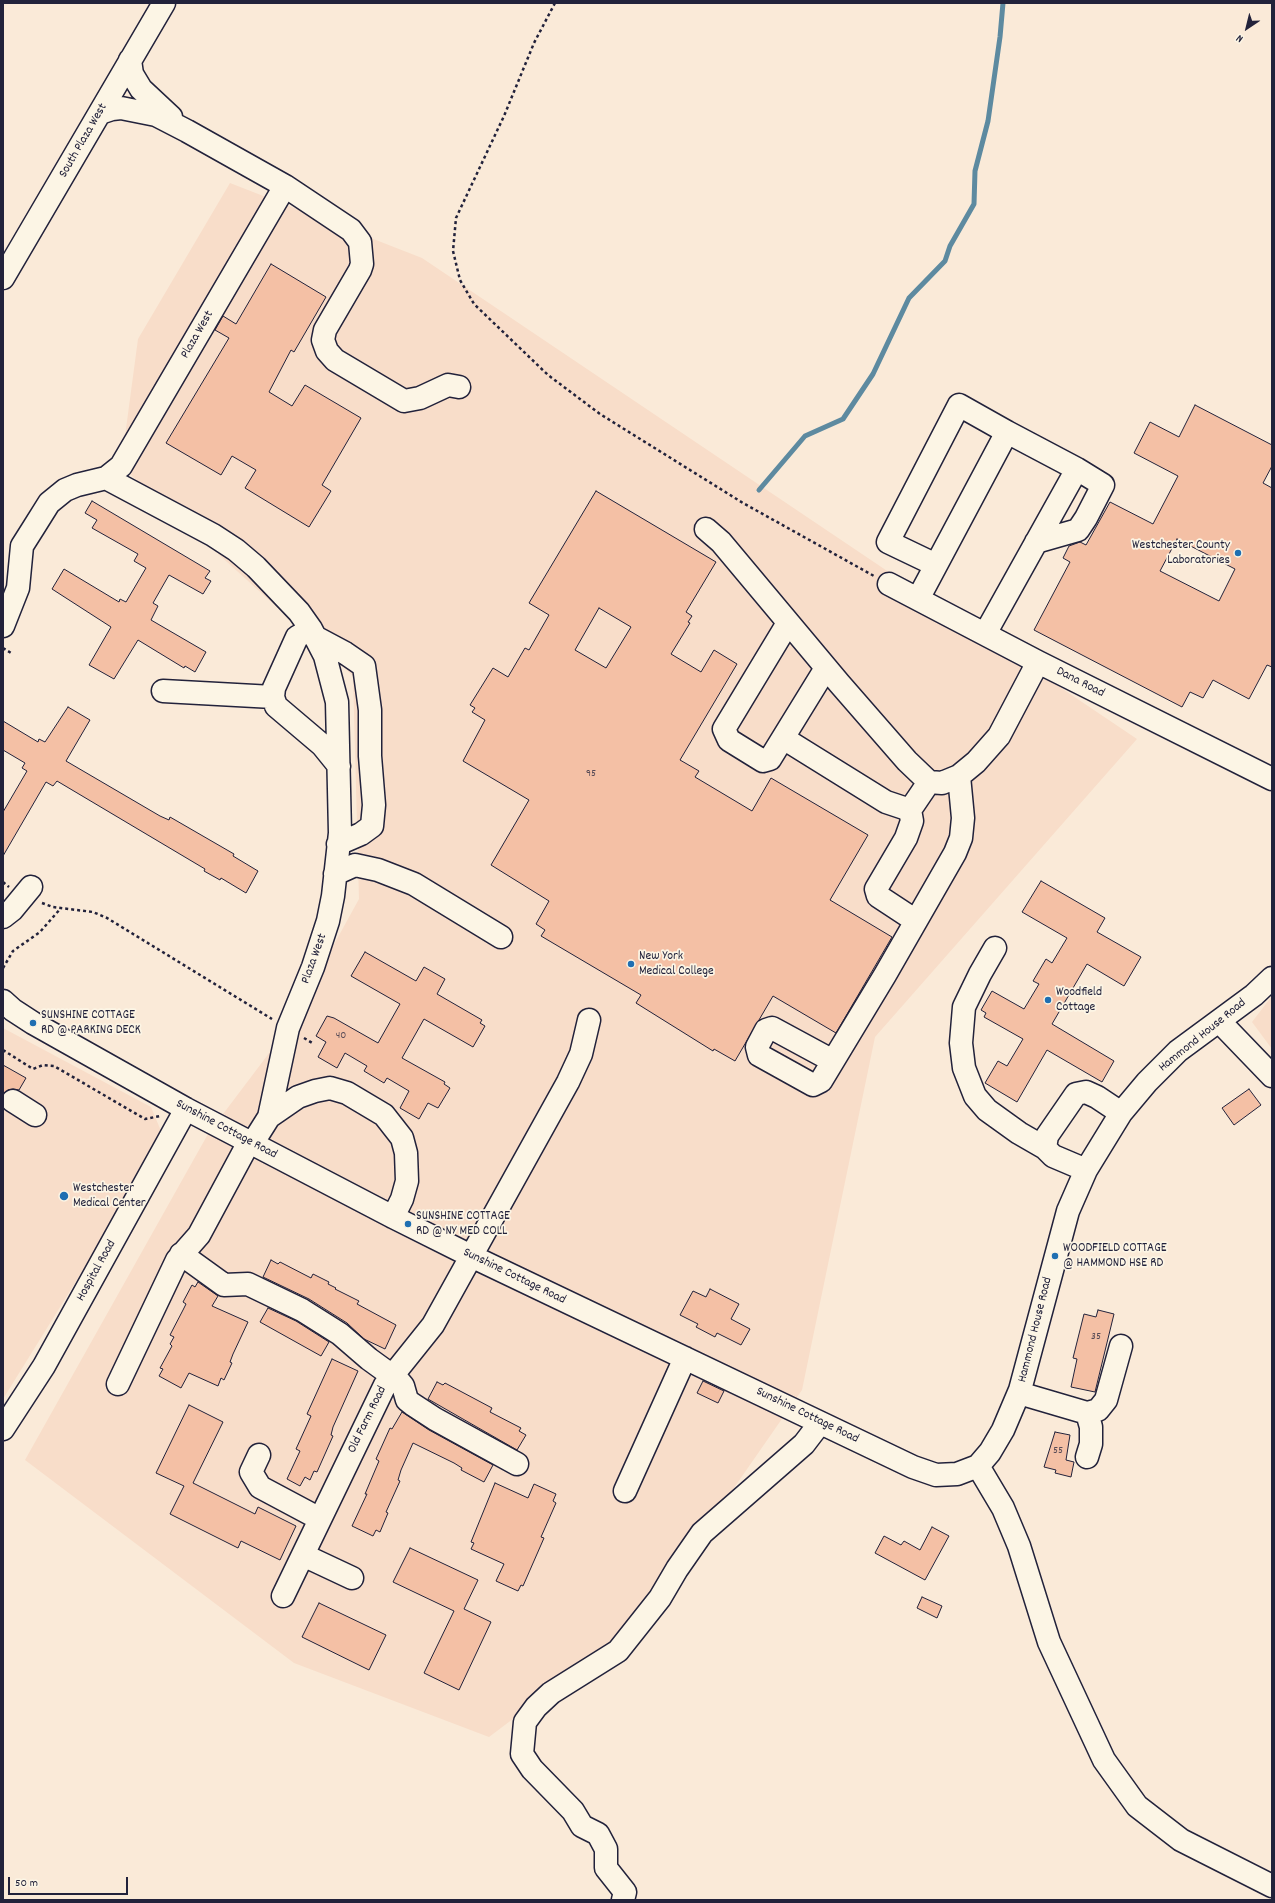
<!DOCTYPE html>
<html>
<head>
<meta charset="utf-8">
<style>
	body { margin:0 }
	#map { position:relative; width:1275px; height:1903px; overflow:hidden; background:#faead8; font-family:Dekko,sans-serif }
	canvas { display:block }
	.frame { position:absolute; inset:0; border:4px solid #22223b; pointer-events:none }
	.north { position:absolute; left:1227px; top:8px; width:40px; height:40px; -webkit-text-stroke:3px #fcf5e5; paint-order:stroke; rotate:215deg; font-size:11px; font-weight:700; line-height:16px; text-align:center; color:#22223b }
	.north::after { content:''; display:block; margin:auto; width:14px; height:18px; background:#22223b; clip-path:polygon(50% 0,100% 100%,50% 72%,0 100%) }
	.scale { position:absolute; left:8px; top:1877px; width:120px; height:18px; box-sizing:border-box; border:2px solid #22223b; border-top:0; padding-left:5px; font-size:12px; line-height:14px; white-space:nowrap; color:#22223b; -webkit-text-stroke:3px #fcf5e5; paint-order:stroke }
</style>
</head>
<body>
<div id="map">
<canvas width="1275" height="1903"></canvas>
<div class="frame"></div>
<div class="north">N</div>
<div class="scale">50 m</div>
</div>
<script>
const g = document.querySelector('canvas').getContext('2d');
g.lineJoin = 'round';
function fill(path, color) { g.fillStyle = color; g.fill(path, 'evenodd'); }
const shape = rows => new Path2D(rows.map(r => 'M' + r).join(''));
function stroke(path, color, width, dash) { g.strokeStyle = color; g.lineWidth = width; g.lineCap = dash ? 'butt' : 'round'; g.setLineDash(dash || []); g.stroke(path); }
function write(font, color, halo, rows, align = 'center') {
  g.font = font + ' Dekko,sans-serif'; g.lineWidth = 3.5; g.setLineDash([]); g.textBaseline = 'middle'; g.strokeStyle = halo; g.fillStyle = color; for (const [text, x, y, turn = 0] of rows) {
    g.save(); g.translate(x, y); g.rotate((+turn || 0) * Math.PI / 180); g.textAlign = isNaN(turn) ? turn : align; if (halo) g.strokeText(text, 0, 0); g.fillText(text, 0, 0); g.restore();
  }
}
fill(shape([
	[230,183,422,258,1137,739,875,1037,802,1390,640,1623,489,1737,294,1663,25,1460,208,1134,288,1028,359,899,353,676,121,466,138,339],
	[1272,996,1272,1049,1252,1022],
	[3,1028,151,1107,161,1131,88,1262,3,1399]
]), '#f8ddc9');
stroke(shape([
	[759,490,805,436,843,419,873,374,909,298,945,261,950,246,974,204,975,171,988,121,1000,37,1003,3]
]), '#5d8aa0', 5);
const building = shape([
	[271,264,326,297,294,352,291,350,269,392,292,406,305,385,361,418,322,485,331,491,309,527,245,488,256,470,232,456,221,475,166,443,229,338,215,330,223,316,236,324,271,264],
	[1195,405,1272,445,1272,466,1263,483,1272,488,1272,667,1267,665,1249,699,1213,680,1203,698,1190,692,1182,707,1034,630,1070,562,1063,558,1069,546,1080,542,1086,545,1110,502,1153,524,1178,476,1134,453,1150,422,1179,437,1195,405],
	[1177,539,1235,569,1219,601,1160,571,1177,539],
	[596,491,716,562,686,612,692,616,688,622,690,623,671,654,701,672,714,650,737,664,680,760,699,771,695,777,752,811,771,778,868,835,830,900,892,937,836,1033,773,996,735,1061,714,1049,713,1051,636,1003,641,995,541,936,545,930,536,924,549,901,491,865,529,800,463,761,485,720,472,712,475,708,470,705,493,668,508,677,525,648,529,650,549,615,529,603,596,491],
	[599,608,631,627,606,668,575,650,599,608],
	[92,501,210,571,205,578,211,581,203,594,169,575,153,603,158,606,151,620,206,652,195,672,185,666,184,668,138,640,114,679,89,665,111,627,52,589,64,569,119,602,120,599,126,602,146,568,134,561,138,554,92,528,97,520,85,513,92,501],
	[68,707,90,720,66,761,160,816,169,820,170,817,234,854,233,856,258,871,246,893,221,878,220,880,204,871,205,869,57,781,53,786,46,782,3,856,3,812,27,771,22,768,25,763,3,750,3,721,38,742,39,739,45,742,68,707],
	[1041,881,1105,918,1097,932,1141,957,1124,986,1087,964,1052,1024,1114,1061,1102,1082,1047,1050,1017,1102,985,1083,998,1061,1007,1066,1023,1039,984,1017,986,1013,981,1010,992,991,1024,1009,1039,984,1033,981,1046,959,1052,963,1067,938,1022,912,1041,881],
	[365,952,416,981,424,967,445,979,437,994,482,1020,480,1023,485,1026,473,1047,424,1019,402,1058,445,1082,444,1084,450,1088,438,1108,428,1103,419,1119,400,1108,409,1091,387,1078,384,1083,364,1071,367,1066,345,1053,337,1068,318,1057,326,1042,316,1036,327,1016,334,1018,378,1043,400,1004,351,976,365,952],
	[3,1065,26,1078,19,1090,13,1089,8,1090,3,1094,3,1065],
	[1249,1089,1261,1105,1234,1125,1222,1108,1249,1089],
	[271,1260,278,1264,280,1262,311,1278,313,1274,329,1282,328,1284,336,1288,335,1289,359,1301,357,1304,396,1325,385,1349,364,1339,347,1323,309,1299,263,1277,271,1260],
	[198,1282,218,1296,212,1306,248,1322,233,1354,230,1362,232,1363,224,1380,221,1378,218,1386,189,1373,181,1388,159,1376,163,1369,160,1368,172,1346,170,1344,174,1337,170,1335,183,1310,186,1304,183,1302,192,1285,195,1287,198,1282],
	[710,1289,739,1304,731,1319,750,1329,741,1345,717,1333,715,1337,696,1327,698,1324,680,1315,693,1291,706,1297,710,1289],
	[268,1308,296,1321,329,1342,321,1356,260,1322,268,1308],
	[1098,1310,1114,1314,1095,1392,1071,1387,1077,1359,1073,1358,1084,1314,1096,1317,1098,1310],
	[332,1359,358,1371,333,1427,331,1435,333,1436,317,1472,314,1471,310,1480,305,1477,300,1486,287,1479,300,1451,296,1449,311,1416,307,1414,332,1359],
	[703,1381,724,1391,718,1403,697,1393,703,1381],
	[437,1382,443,1385,445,1383,492,1408,490,1412,521,1428,519,1431,526,1435,517,1450,428,1399,437,1382],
	[189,1405,223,1422,193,1483,255,1514,258,1507,296,1526,280,1560,241,1541,238,1548,170,1514,184,1486,156,1473,189,1405],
	[402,1412,429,1430,493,1465,484,1482,461,1470,462,1468,454,1463,413,1443,401,1470,398,1480,400,1481,386,1512,388,1513,380,1532,376,1530,373,1536,352,1526,367,1494,365,1494,379,1461,376,1459,390,1428,392,1429,402,1412],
	[1055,1432,1070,1435,1066,1460,1074,1462,1071,1477,1055,1473,1056,1470,1044,1467,1055,1432],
	[495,1483,528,1498,534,1484,556,1494,553,1501,556,1503,541,1537,544,1538,523,1586,521,1585,518,1591,496,1581,504,1564,471,1549,474,1543,471,1542,495,1483],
	[932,1527,949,1536,925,1580,875,1553,884,1536,901,1545,904,1541,920,1550,932,1527],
	[410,1548,478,1580,464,1609,491,1622,459,1690,424,1673,454,1611,393,1582,410,1548],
	[922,1597,942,1606,937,1618,917,1608,922,1597],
	[319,1603,386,1635,369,1670,302,1637,319,1603]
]);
fill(building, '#f4c0a5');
stroke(building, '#22223b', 1);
const minor = shape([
	[130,60,132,74,141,89,171,117],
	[100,113,112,109,121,108,156,115,187,131,285,186,351,230,360,242,362,264,360,270,325,330,323,340,327,351,335,360,404,401,420,398,448,385,459,387],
	[3,278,164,3],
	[106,478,213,535,236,550,256,567,299,612,311,629,325,656,337,702,340,833,333,896,328,921,313,967,288,1028,269,1117,252,1144],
	[706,529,721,542,839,683,907,761,929,782,942,783,959,776,976,762,999,736,1038,662],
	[1036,542,1078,530,1086,518,1103,485,1077,469],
	[889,584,1038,662,1272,779],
	[918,599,1007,432,959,405,888,542,936,565],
	[788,623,724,729,729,740,763,761,770,759,826,668],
	[3,626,18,588,22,546,34,527,49,503,65,490,77,485,106,478,121,466,285,186],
	[311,629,297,637,274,688,273,697,276,706,322,745,339,766],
	[985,634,1077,469,1007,432],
	[315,637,345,653,364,666,370,710,370,756,374,805,372,826,361,834,338,844],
	[163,691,273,697],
	[783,738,886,802,910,810,929,782],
	[335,874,355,865,378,870,414,884,501,937],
	[3,917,12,910,31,887],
	[916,921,955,853,961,838,963,818,959,776],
	[995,948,980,974,964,1007,961,1043,964,1068,975,1096,987,1110,1019,1133,1045,1148],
	[3,1001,13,1010,33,1023,186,1109,393,1217,471,1256,913,1467,936,1475,957,1474,978,1466,990,1452,1003,1430,1020,1390,1068,1211,1086,1170,1121,1113,1147,1082,1178,1051,1254,995,1272,978],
	[1219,1021,1272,1076],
	[833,1061,772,1028,766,1030,757,1047,759,1055,813,1085,821,1081,885,975,916,921,878,896,876,889,906,838,912,821,910,810],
	[13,1101,35,1115],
	[269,1117,298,1097,315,1091,330,1088,347,1093,384,1115,402,1138,406,1153,407,1181,402,1199,393,1217],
	[1086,1170,1053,1156,1045,1148,1047,1136,1076,1094,1086,1092,1097,1097,1121,1113],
	[181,1254,224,1285,248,1284,302,1310,340,1334,369,1359,398,1380,403,1386,407,1400,412,1404,435,1419,517,1464],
	[118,1384,177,1260,199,1235,249,1142],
	[1019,1393,1087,1413,1098,1410,1106,1400,1121,1346],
	[3,1429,44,1366,186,1109],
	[259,1455,251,1472,260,1487,320,1519],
	[1087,1457,1091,1444,1091,1427,1087,1413],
	[978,1466,1003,1508,1019,1546,1049,1642,1104,1760,1137,1806,1181,1840,1272,1886],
	[625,1491,685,1358],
	[303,1555,352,1578],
	[283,1596,385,1385,433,1325,568,1082,581,1054,589,1020],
	[623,1900,625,1892,606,1868,606,1849,598,1834,582,1826,573,1811,532,1769,522,1754,525,1722,536,1707,551,1693,618,1651,660,1598,677,1569,702,1533,804,1444,820,1423]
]);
stroke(minor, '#22223b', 25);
stroke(shape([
	[555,3,534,43,504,116,456,218,453,251,460,280,474,304,548,375,600,414,743,503,874,576],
	[3,648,11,653],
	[3,882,9,887],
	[42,903,53,907,93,912,107,918,272,1019],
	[3,968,13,951,40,932,61,908],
	[304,1038,314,1044],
	[3,1050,33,1069,43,1065,54,1066,145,1119,160,1116]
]), '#22223b', 2.5, [3, 3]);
stroke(minor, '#fcf5e5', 22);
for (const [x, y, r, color] of [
	[1238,553,4,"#1f6fb2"],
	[631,964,4,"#1f6fb2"],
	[1048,1000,4,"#1f6fb2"],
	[33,1023,4,"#1f6fb2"],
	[64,1196,5,"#1f6fb2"],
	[408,1224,4,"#1f6fb2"],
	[1055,1256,4,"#1f6fb2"]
]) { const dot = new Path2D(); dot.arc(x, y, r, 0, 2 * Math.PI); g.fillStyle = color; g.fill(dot); stroke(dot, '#fcf5e5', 1.5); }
write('11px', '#564a56', null, [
	["95",591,774],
	["40",341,1036],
	["35",1096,1337],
	["55",1058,1451]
]);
write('13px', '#22223b', '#fcf5e5', [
	["South Plaza West",84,141,-60],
	["Plaza West",198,335,-60],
	["Dana Road",1080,683,27],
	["Plaza West",315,959,-70],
	["Hammond House Road",1203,1036,-39],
	["Sunshine Cottage Road",226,1130,28],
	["Hospital Road",97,1271,-61],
	["Sunshine Cottage Road",514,1277,26],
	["Hammond House Road",1036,1330,-76],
	["Sunshine Cottage Road",807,1416,26],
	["Old Farm Road",368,1420,-64]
]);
write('13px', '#22223b', '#fcf5e5', [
	["Westchester County",1230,546,"right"],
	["Laboratories",1230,561,"right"],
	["New York",639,957],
	["Medical College",639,972],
	["Woodfield",1056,993],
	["Cottage",1056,1008],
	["SUNSHINE COTTAGE",41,1016],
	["RD @ PARKING DECK",41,1031],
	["Westchester",73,1189],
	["Medical Center",73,1204],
	["SUNSHINE COTTAGE",416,1217],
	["RD @ NY MED COLL",416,1232],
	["WOODFIELD COTTAGE",1063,1249],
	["@ HAMMOND HSE RD",1063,1264]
], 'left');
</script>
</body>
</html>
